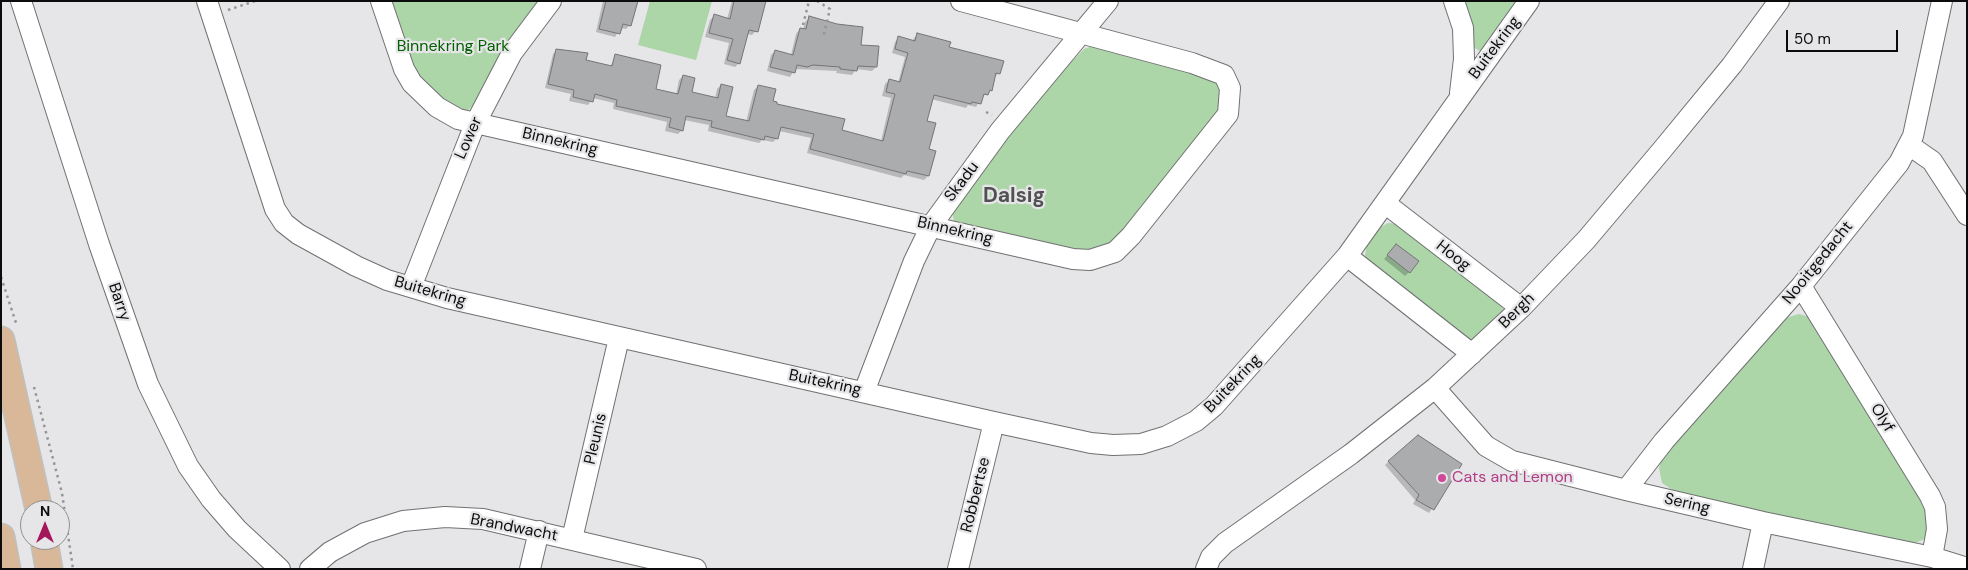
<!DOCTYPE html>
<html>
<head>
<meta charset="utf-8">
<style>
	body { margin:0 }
	#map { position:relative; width:1968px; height:570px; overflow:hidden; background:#e6e6e8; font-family:"DM Sans",sans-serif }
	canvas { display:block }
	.frame { position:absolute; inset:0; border:2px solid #0c0c0d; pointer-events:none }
	.north { position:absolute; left:20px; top:500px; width:50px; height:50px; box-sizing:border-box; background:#e6e6e8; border:1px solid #8f8f90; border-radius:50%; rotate:0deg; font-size:14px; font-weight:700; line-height:20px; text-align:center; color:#0c0c0d }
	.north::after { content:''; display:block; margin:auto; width:18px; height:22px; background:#a4165b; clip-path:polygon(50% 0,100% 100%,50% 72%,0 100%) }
	.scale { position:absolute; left:1786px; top:30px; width:112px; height:22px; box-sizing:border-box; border:2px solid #0c0c0d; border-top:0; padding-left:6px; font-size:15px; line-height:18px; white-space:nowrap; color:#0c0c0d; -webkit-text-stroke:4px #e6e6e8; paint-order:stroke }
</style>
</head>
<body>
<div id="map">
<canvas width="1968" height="570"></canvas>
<div class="frame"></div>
<div class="north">N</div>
<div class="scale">50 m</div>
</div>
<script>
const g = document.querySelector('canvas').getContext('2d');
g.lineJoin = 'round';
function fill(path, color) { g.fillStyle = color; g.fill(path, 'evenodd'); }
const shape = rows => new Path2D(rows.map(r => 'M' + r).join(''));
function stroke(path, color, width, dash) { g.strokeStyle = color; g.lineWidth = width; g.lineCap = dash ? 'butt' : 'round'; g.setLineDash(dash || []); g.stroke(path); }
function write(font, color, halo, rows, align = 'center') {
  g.font = font + ' "DM Sans",sans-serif'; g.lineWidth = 4.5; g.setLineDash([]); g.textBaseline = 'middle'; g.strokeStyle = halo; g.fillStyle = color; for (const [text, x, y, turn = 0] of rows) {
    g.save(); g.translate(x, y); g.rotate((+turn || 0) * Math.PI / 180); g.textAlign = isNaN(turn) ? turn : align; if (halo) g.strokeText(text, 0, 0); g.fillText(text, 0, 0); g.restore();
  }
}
fill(shape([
	[389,1,540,1,474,105,467,111,461,113,418,83],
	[650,1,712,1,696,60,638,45],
	[1465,1,1520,1,1484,51,1480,51,1473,47,1472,29],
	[1095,45,1215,76,1227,102,1119,239,1092,254,958,225,954,221,952,212,1034,100,1084,49],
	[1388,223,1398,224,1480,287,1501,306,1504,311,1473,340,1464,338,1374,267,1365,256,1367,244,1381,227],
	[1799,314,1810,317,1929,509,1927,538,1913,544,1677,493,1662,483,1659,468,1663,453,1785,318]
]), '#acd5a8');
fill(shape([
	[603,1,636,1,630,25,626,29,620,28,615,37,596,32],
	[732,1,761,1,756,31,752,35,746,34,739,63,735,67,724,64,729,43,705,37,710,20,714,16,727,19],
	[809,18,860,46,876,67,872,71,856,69,852,75,836,73,837,71,795,69,790,77,767,71,771,55,775,51,791,55,796,34,800,29,803,30,805,22],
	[917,34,999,73,994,77,991,90,981,98,976,107,968,105,966,108,931,99,925,122,928,176,924,180,904,175,901,178,807,153,811,138,779,131,777,138,773,142,762,140,759,143,708,131,709,125,684,120,682,130,678,134,665,131,667,122,613,109,614,103,593,98,588,105,569,101,571,94,545,88,553,54,557,50,585,61,610,67,616,56,654,90,676,95,679,80,683,76,690,93,715,99,717,89,721,85,725,117,746,122,754,90,758,86,776,105,841,131,881,141,891,98,882,96,885,84,889,80,898,83,905,57,892,53,895,42,899,38,912,41],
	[1392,250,1409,272,1405,276,1384,259],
	[1389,461,1460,465,1429,513,1413,504,1415,500,1385,465]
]), '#0003');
const building = shape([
	[606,1,638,1,631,26,623,24,620,34,599,29,606,1],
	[734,1,766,1,758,32,749,30,740,64,727,60,733,39,709,33,714,14,730,19,734,1],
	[809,16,837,24,863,27,861,45,879,46,877,67,858,66,857,71,840,69,840,67,813,65,807,67,797,65,795,73,770,67,775,50,793,55,800,28,806,29,809,16],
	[917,33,951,42,949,47,1004,61,1000,74,996,73,992,91,990,90,988,95,984,94,981,104,972,102,971,104,934,95,927,121,936,123,929,149,936,151,929,176,907,171,906,174,810,149,814,134,781,127,778,139,765,136,764,140,711,127,712,121,686,116,683,131,669,127,671,118,616,106,617,100,595,94,593,102,573,97,574,90,548,84,556,49,588,53,586,60,612,66,615,54,661,65,656,89,678,94,683,75,695,78,692,92,718,98,721,84,733,87,726,116,749,121,758,85,776,89,773,101,777,102,777,104,845,119,842,130,883,141,895,94,886,92,889,79,900,82,908,53,895,49,898,36,915,41,917,33],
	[1396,244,1419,261,1410,273,1387,255,1396,244],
	[1418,435,1462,464,1434,510,1416,500,1419,495,1388,461,1418,435]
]);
fill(building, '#abacae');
stroke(building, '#747476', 1);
const minor = shape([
	[21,1,99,244,148,384,188,466,211,499,237,529,280,569],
	[207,1,275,209,284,223,298,234,356,266,387,280,447,298,994,422,1091,443,1113,445,1141,444,1167,436,1196,421,1214,406,1347,256,1529,1],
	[381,1,404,69,412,83,437,107,458,119,1073,259,1090,260,1115,252,1131,236,1228,114,1230,88,1224,75,1192,63,961,1],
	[1454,1,1463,28,1464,59,1460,93],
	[1909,145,1932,161,1967,215],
	[1386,204,1521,308],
	[1347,256,1472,354],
	[1801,286,1930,496,1935,507,1937,529,1932,557],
	[411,287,475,124,512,53,551,1],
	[1435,388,1486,446,1512,461,1626,490,1763,522,1932,557,1967,568],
	[864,392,914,261,931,226,1000,131,1108,1],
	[1626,490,1664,441,1801,286,1899,163,1913,136,1942,1],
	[572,539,619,338],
	[310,569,330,552,365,533,403,521,445,517,483,519,696,569],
	[530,569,539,531],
	[958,569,994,422],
	[1206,569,1211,557,1225,543,1351,454,1435,388,1521,308,1586,240,1662,150,1732,65,1779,1],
	[1753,569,1763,522]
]);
const major = shape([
	[1,340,39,510],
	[1,537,7,569],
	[44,540,49,569]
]);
stroke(minor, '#717173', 22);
stroke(major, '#c0c0c0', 29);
stroke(shape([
	[817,1,830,9,823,38],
	[228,10,255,1],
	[803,25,809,1],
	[986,112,992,115],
	[1,277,17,326],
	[34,387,62,493,73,569]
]), '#959597', 2.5, [2.5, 4]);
stroke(minor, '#fff', 20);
stroke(major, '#d9b899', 26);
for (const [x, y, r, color] of [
	[1442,478,5,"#d1479c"]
]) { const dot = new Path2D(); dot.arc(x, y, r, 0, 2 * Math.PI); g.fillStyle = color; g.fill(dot); stroke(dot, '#e6e6e8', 2); }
write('16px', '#035e01', '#e6e6e8', [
	["Binnekring Park",453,47]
]);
write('16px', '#0c0c0d', '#e6e6e8', [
	["Buitekring",1495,48,-53],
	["Lower",469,138,-66],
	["Binnekring",560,142,13],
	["Skadu",962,182,-53],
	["Binnekring",955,231,13],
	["Hoog",1453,256,38],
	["Nooitgedacht",1818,263,-51],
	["Buitekring",430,292,16],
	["Barry",119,302,71],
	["Bergh",1517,311,-45],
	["Buitekring",825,383,12],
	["Buitekring",1233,384,-46],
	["Olyf",1882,418,58],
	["Pleunis",596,439,-77],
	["Robbertse",976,495,-76],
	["Sering",1687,504,13],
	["Brandwacht",514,528,11]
]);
write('16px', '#b23c85', '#e6e6e8', [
	["Cats and Lemon",1452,478]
], 'left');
write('bold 21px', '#515153', '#e6e6e8', [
	["Dalsig",1014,196]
]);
</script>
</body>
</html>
